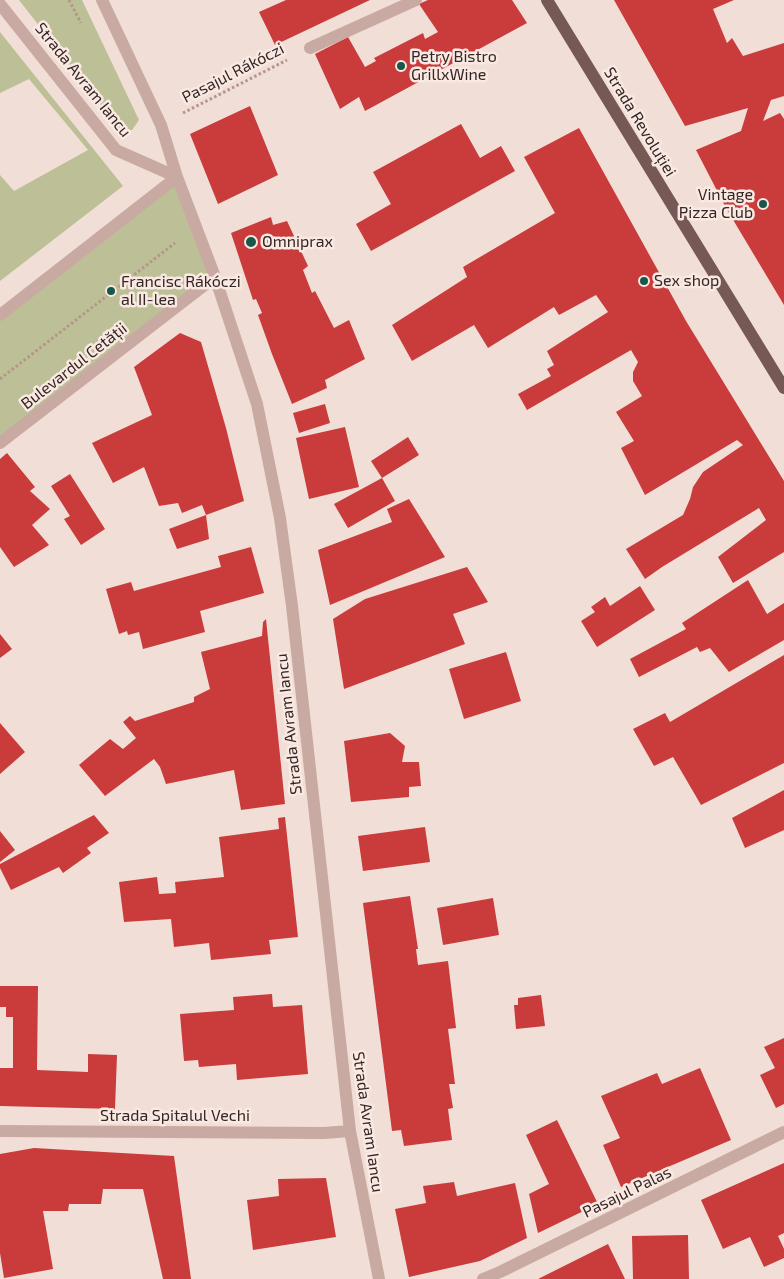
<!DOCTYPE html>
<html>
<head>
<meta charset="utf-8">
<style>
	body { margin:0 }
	canvas { display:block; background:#f1ded6 }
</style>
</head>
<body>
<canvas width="784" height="1279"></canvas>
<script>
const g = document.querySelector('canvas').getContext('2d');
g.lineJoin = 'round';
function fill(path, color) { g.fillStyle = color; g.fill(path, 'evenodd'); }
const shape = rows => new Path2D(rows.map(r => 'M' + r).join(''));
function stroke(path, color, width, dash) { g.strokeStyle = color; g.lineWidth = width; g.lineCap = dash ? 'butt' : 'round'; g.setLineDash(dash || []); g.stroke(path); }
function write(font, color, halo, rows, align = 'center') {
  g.font = font + ' "Exo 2",sans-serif'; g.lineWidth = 5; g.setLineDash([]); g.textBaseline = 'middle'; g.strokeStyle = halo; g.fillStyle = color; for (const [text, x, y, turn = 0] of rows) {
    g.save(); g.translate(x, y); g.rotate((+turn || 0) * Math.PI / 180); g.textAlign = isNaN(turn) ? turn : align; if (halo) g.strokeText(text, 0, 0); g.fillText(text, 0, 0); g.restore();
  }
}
fill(shape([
	[19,0,82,0,139,120,132,130,121,131],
	[0,32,123,186,0,281,0,175,14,191,88,150,29,79,0,93],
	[177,177,215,277,0,443,0,315]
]), '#bdc096');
fill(shape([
	[286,0,370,0,275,45,259,12],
	[428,0,512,0,527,23,365,111,359,97,340,109,315,54,348,37,365,67,376,61,374,58,423,33,425,39,438,32,419,4],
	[614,0,734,0,713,9,727,43,732,38,743,56,784,43,784,96,771,100,763,121,780,113,784,119,784,305,726,208,696,150,741,131,748,108,685,126],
	[250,106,278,175,218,204,190,134],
	[461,124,480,158,501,146,515,171,371,251,356,224,391,204,373,172],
	[579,128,686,321,784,481,784,552,733,583,718,557,766,520,759,508,662,567,645,579,626,549,683,515,690,499,693,487,703,472,743,445,737,440,645,495,621,448,634,441,616,412,642,396,633,381,633,372,638,362,631,350,527,410,518,394,551,376,547,369,554,365,547,351,608,312,596,295,559,315,554,307,488,348,474,325,412,361,392,325,467,277,463,267,555,213,524,157],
	[271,217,273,225,287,221,308,266,303,270,312,293,315,291,334,328,349,320,365,359,325,380,327,388,292,404,272,354,258,315,262,313,256,299,253,300,231,233],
	[180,333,201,342,226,428,244,501,206,515,202,505,182,513,178,503,159,506,144,467,113,483,92,443,152,415,134,367],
	[325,404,330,423,299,433,293,413],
	[345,427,359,487,309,499,296,438],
	[408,437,419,455,382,478,395,501,348,528,334,504,382,478,371,461],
	[7,453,35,487,30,491,50,509,32,525,49,545,14,567,0,547,0,459],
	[70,474,105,529,81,545,64,519,70,516,51,486],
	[409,499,445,557,330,605,318,550,392,522,387,509],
	[206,515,209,539,177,549,169,529],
	[251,547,264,593,200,611,205,632,143,649,139,632,128,635,127,631,119,634,106,589,131,582,134,591,221,567,218,556],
	[467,567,488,602,453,614,465,644,344,689,333,619,365,599],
	[748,580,767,614,784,603,784,640,729,672,710,648,700,652,697,647,639,677,630,659,686,629,682,623],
	[640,586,655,610,597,647,581,621,595,612,591,607,605,597,610,606],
	[266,619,285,804,241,810,234,770,166,784,160,767,154,759,105,796,79,765,110,739,123,749,136,738,123,722,130,716,135,721,194,702,194,697,210,689,201,652,262,636,263,622],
	[0,634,12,649,0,658],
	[506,652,521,701,464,719,449,669],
	[784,655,784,763,701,805,673,757,654,766,633,729,665,713,670,722],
	[0,723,25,752,0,774],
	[390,733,405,746,402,762,419,762,421,786,409,787,409,797,351,802,344,741],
	[784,790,784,830,745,848,732,818],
	[94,815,109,833,87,848,91,853,63,873,59,867,11,890,0,868,0,864],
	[285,817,298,937,269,940,271,954,211,960,209,943,174,947,171,919,124,922,119,882,157,877,159,894,176,893,175,882,224,877,219,837,279,829,278,818],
	[425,827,430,862,363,871,358,836],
	[0,831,15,850,0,862],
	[410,896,418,949,416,949,418,965,448,961,456,1028,448,1029,455,1084,449,1084,453,1108,448,1109,452,1140,404,1146,401,1130,392,1131,363,903],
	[493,898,499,935,443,945,437,908],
	[0,986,38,986,37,1070,88,1072,88,1054,117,1055,115,1109,0,1106,0,1068,13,1068,13,1017,6,1017,6,1007,0,1007],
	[272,994,273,1007,302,1005,308,1074,237,1080,236,1064,199,1067,198,1060,184,1061,180,1014,234,1010,233,997],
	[541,995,545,1026,516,1029,514,1005,518,1005,518,998],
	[784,1038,784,1104,776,1108,760,1075,775,1068,764,1047],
	[700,1068,731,1140,621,1187,603,1145,620,1138,601,1096,657,1073,662,1084],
	[557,1120,598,1204,538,1233,529,1194,549,1184,526,1135],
	[34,1148,174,1156,191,1279,163,1279,143,1189,103,1189,101,1204,69,1204,68,1211,43,1211,53,1269,4,1278,0,1253,0,1154],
	[784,1163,784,1233,778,1236,784,1249,784,1258,764,1267,750,1237,723,1249,701,1200],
	[326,1178,336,1237,253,1250,247,1200,279,1196,278,1179],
	[454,1182,457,1196,515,1183,527,1238,480,1261,409,1277,395,1209,426,1203,423,1186],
	[688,1235,689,1279,633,1279,632,1236],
	[608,1244,625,1279,538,1279]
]), '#ca3b3c');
stroke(shape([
	[69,0,81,23],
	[183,113,287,60],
	[0,379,175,243]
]), '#b5948c', 3, [2.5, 2.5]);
stroke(shape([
	[102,0,161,125,177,177,215,277,257,404,280,518,292,606,350,1131,379,1279],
	[0,4,116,150,177,177],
	[310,48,416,0],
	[0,315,177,177],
	[0,443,215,277],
	[0,1131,324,1133,350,1131],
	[483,1279,500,1272,784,1132]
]), '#c9aaa2', 12);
stroke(shape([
	[547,0,784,388]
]), '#765855', 12);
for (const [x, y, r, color] of [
	[401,66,5,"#19564b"],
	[763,204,5,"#19564b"],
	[251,242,6,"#19564b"],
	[644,281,5,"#19564b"],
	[111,291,5,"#19564b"]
]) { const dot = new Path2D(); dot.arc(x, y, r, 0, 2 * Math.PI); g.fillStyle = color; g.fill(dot); stroke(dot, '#f9e9e2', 2); }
write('16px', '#342625', '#f9e9e2', [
	["Petry Bistro",411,57],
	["GrillxWine",411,75],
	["Vintage",753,195,"right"],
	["Pizza Club",753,213,"right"],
	["Omniprax",262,242],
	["Sex shop",654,281],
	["Francisc Rákóczi",121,282],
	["al II-lea",121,300]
], 'left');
write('16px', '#342625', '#f9e9e2', [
	["Pasajul Rákóczi",233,73,-27],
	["Strada Avram Iancu",83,80,51],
	["Strada Revoluției",640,122,59],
	["Bulevardul Cetății",74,366,-38],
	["Strada Avram Iancu",289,724,-96],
	["Strada Spitalul Vechi",175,1116],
	["Strada Avram Iancu",368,1122,82],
	["Pasajul Palas",627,1192,-26]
]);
</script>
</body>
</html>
